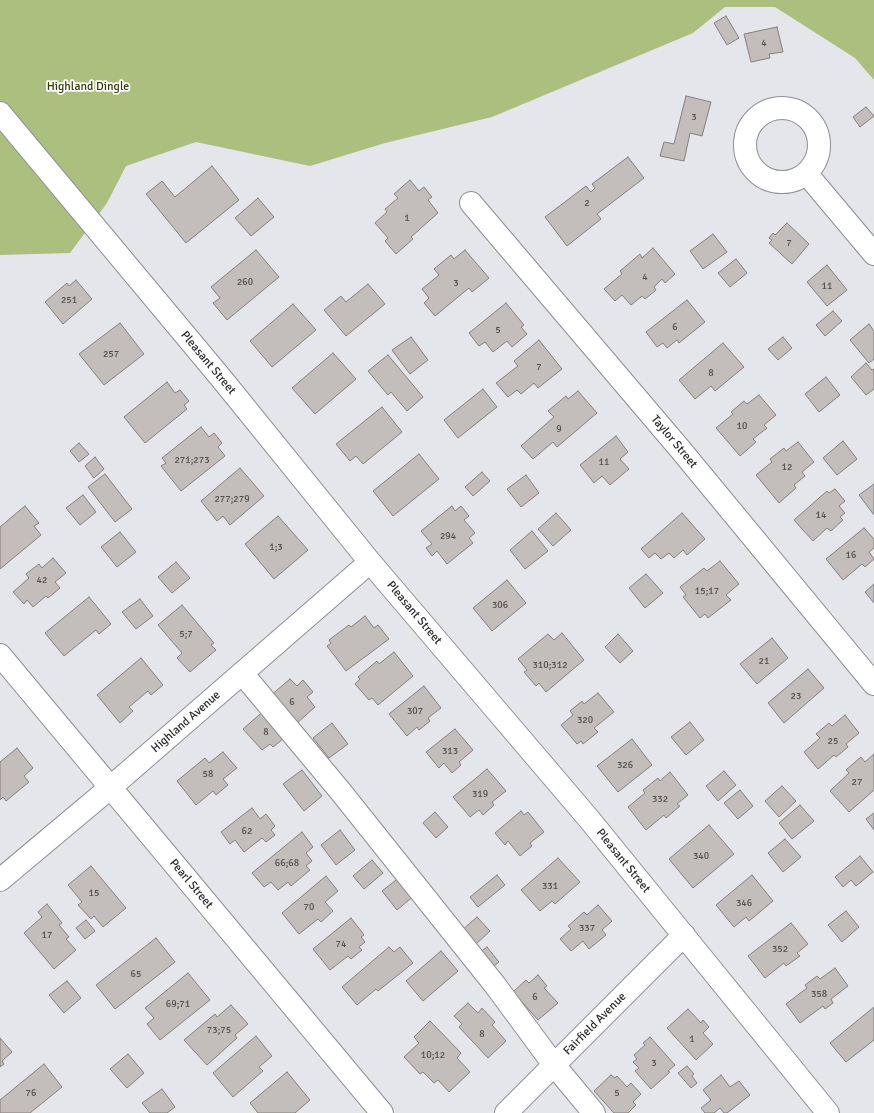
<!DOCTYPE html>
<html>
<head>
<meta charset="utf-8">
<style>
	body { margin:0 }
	canvas { display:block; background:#e5e6eb }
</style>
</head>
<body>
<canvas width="874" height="1113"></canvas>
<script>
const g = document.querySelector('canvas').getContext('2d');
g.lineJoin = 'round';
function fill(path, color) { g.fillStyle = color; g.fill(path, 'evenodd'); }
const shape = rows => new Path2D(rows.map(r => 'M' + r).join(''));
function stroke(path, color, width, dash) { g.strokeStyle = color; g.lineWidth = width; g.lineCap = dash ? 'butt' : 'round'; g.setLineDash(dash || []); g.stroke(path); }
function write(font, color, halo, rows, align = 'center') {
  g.font = font + ' Signika,sans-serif'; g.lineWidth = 3.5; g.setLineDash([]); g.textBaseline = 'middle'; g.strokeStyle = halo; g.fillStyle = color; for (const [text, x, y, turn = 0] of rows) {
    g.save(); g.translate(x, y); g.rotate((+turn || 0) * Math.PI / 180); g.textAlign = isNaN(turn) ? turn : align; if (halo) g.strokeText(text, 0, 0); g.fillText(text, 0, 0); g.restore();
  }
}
fill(shape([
	[0,0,874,0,874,80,855,58,775,7,725,7,693,33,492,117,385,143,310,166,196,142,126,166,107,203,70,253,0,255]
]), '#abc07e');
const building = shape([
	[726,16,739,38,727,45,714,23,726,16],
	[777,27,783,52,769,54,770,58,751,62,744,34,777,27],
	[686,96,711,102,702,136,690,133,684,161,660,156,664,142,674,144,686,96],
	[866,107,874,116,860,127,853,117,866,107],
	[628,157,644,178,597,214,601,219,567,246,545,217,586,186,591,192,595,188,592,184,628,157],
	[212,166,239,200,186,243,146,194,162,181,175,197,212,166],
	[410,180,419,191,424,187,432,197,428,200,438,213,411,237,413,239,396,254,385,241,388,238,375,223,387,212,385,209,398,198,394,194,410,180],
	[258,198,274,217,251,236,235,218,258,198],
	[787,223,809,244,792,264,769,243,772,240,769,238,773,233,775,235,787,223],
	[713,234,727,252,703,269,690,251,713,234],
	[653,248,675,274,665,283,662,279,654,287,656,290,645,299,642,296,631,305,622,295,615,301,604,289,622,274,620,271,640,254,642,258,653,248],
	[256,250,279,277,227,320,213,303,220,298,211,287,256,250],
	[465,250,489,278,472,292,469,288,435,316,424,303,429,298,422,289,439,275,434,269,451,255,454,259,465,250],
	[736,259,747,273,730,287,718,273,736,259],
	[827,265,847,290,827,306,807,282,827,265],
	[76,280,92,299,63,324,45,302,67,283,69,286,76,280],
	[368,284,385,304,346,336,324,310,341,296,346,302,368,284],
	[687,300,705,322,679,343,677,340,667,348,663,343,657,347,646,332,687,300],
	[506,303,524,325,521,327,527,334,512,347,507,341,493,352,485,342,479,346,469,333,506,303],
	[293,304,316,330,272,367,250,341,293,304],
	[833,311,842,321,825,336,816,325,833,311],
	[120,323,144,354,104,385,79,354,120,323],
	[869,324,874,331,874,359,869,363,850,340,869,324],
	[411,337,428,360,410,374,392,350,411,337],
	[783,337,792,348,778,360,768,349,783,337],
	[539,340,562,369,538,388,534,383,521,394,517,390,508,397,496,383,518,366,514,361,539,340],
	[723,343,744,367,715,391,711,386,695,399,679,380,723,343],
	[333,353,356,379,315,414,292,388,333,353],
	[388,355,423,397,407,411,391,392,388,395,368,371,388,355],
	[866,363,872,370,874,369,874,389,866,395,851,377,866,363],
	[826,377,840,395,819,412,805,394,826,377],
	[167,382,175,393,180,390,189,401,184,405,187,409,145,443,124,417,167,382],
	[483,389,497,407,458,438,444,420,483,389],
	[578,391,597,413,557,447,553,442,533,459,521,446,554,417,548,411,566,396,568,399,578,391],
	[759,395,776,415,764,425,767,428,753,439,756,442,740,456,716,428,733,414,731,412,744,401,747,404,759,395],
	[382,407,402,432,363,464,356,456,350,461,336,444,382,407],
	[201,427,209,437,214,433,222,443,218,447,225,456,181,491,161,466,166,463,162,458,201,427],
	[616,436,628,452,620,459,629,469,610,485,602,476,594,483,580,465,616,436],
	[843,441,857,459,837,475,823,458,843,441],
	[798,442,814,462,802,472,805,476,794,485,796,488,779,503,756,475,772,462,770,459,784,448,786,451,798,442],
	[79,443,89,454,79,462,70,451,79,443],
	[419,454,439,479,393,516,373,491,419,454],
	[95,457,104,469,94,478,85,466,95,457],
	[240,468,264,496,230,525,223,516,217,521,201,501,240,468],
	[482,472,490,481,473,496,465,487,482,472],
	[105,474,132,509,115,522,88,487,105,474],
	[526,475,539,493,521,507,507,489,526,475],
	[874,484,874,515,859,495,874,484],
	[835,489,845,501,839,506,845,513,840,517,843,520,831,531,827,528,813,541,794,520,827,491,829,493,835,489],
	[83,495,96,512,80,525,66,508,83,495],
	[25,506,39,523,34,526,41,535,0,569,0,527,25,506],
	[452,506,455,511,461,506,469,516,464,520,475,533,469,538,473,543,447,564,437,551,432,556,426,548,432,544,421,531,452,506],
	[556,513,571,530,553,546,538,529,556,513],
	[682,513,705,539,687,555,683,550,674,558,669,553,661,559,655,553,649,558,641,549,682,513],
	[278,516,308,550,274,579,245,544,278,516],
	[864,528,874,539,874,548,869,552,874,559,865,567,862,564,843,580,826,559,864,528],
	[532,531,548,551,525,569,510,550,532,531],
	[120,532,136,552,117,567,101,547,120,532],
	[53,558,66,573,55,582,60,588,48,598,46,596,33,607,27,600,24,604,13,592,29,578,26,574,39,564,42,568,53,558],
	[720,561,739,584,726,595,731,600,708,618,705,614,700,618,683,597,686,595,680,587,704,568,707,571,720,561],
	[176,562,190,578,172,593,158,577,176,562],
	[646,574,663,593,645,608,629,588,646,574],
	[507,580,526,603,492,631,473,608,507,580],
	[874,584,874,603,865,592,874,584],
	[89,597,111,624,99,634,96,630,64,656,45,633,89,597],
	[140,599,153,616,136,629,122,612,140,599],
	[182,605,214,643,211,645,216,650,190,672,177,658,182,653,158,625,182,605],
	[365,616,374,628,378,625,389,639,346,671,327,646,331,643,329,640,349,625,351,627,365,616],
	[562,633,584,660,546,692,539,683,536,686,524,672,527,670,518,659,548,634,554,640,562,633],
	[618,634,633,651,620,663,605,647,618,634],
	[772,638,788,658,757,684,740,664,772,638],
	[394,652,413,676,378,705,372,698,369,700,355,684,360,679,358,677,377,661,379,664,394,652],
	[141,658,163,685,151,695,148,691,129,707,133,711,120,723,97,695,141,658],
	[808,669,824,688,784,723,768,703,808,669],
	[290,679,297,686,303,680,313,692,307,697,315,707,295,725,269,697,290,679],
	[424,686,441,708,428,718,430,721,419,730,417,727,407,736,389,714,424,686],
	[598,693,614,712,594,728,598,732,583,744,581,741,577,744,561,725,573,715,570,711,582,701,584,704,598,693],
	[266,709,288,735,273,747,270,744,262,750,243,729,266,709],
	[845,715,859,733,846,744,848,747,836,757,834,755,818,769,804,752,820,738,816,734,829,723,832,726,845,715],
	[690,722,704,740,686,755,671,737,690,722],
	[332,723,348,744,329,758,313,738,332,723],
	[455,729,473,750,459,762,461,765,452,773,444,763,439,768,426,752,455,729],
	[632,739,652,765,618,792,597,766,632,739],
	[17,748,33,768,24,776,29,782,6,801,3,797,0,800,0,762,17,748],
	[223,752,237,768,223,779,228,785,216,795,213,791,196,805,177,781,205,758,209,763,223,752],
	[874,754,874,790,849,812,830,791,849,773,846,770,861,757,865,762,874,754],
	[487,769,506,791,492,802,494,805,483,815,479,810,470,817,453,797,487,769],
	[302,770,322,796,304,811,283,784,302,770],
	[724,771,736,785,718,801,706,786,724,771],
	[670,772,688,795,677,804,680,806,666,818,664,815,646,830,628,807,645,793,643,790,658,778,660,781,670,772],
	[782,786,796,801,779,817,765,801,782,786],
	[740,790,753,806,738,819,724,803,740,790],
	[800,805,814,821,792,839,779,823,800,805],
	[252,808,260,819,266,814,275,826,271,830,275,835,266,842,262,838,244,852,235,840,230,844,221,832,252,808],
	[521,811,524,815,528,812,544,832,530,843,532,846,520,856,508,841,505,845,495,833,521,811],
	[435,812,448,827,436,838,423,823,435,812],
	[874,813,874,830,866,819,874,813],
	[709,825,734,854,693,888,669,859,709,825],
	[340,830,355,850,336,865,321,845,340,830],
	[302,832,313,847,306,853,312,861,306,866,310,870,291,886,288,882,278,890,271,882,264,887,252,873,302,832],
	[785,839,801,857,783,872,768,853,785,839],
	[860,856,873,872,856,886,851,880,843,887,835,877,860,856],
	[558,858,580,882,555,904,552,901,540,911,521,890,558,858],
	[372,860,383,873,364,889,353,876,372,860],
	[91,866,126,908,103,927,94,916,91,919,78,905,82,902,68,885,91,866],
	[497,875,505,885,478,907,470,897,497,875],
	[752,875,773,901,749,921,746,917,734,927,716,905,752,875],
	[326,876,338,891,325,902,333,911,321,922,318,919,299,934,282,913,326,876],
	[400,877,415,895,397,910,382,891,400,877],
	[47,904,62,923,59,925,69,937,66,939,76,950,54,969,24,933,42,917,38,912,47,904],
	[598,905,612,921,602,930,606,935,589,949,583,941,571,951,560,939,571,929,568,926,584,912,587,915,598,905],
	[846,911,859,927,842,942,828,925,846,911],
	[477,917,490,931,474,946,460,932,477,917],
	[351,918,364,935,361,937,365,942,359,947,362,950,351,959,348,956,330,970,313,949,351,918],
	[86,920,95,931,85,939,76,928,86,920],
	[791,923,808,944,797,953,800,956,786,966,784,963,765,978,748,956,791,923],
	[156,938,175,962,115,1009,96,985,156,938],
	[389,947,394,952,400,947,413,963,378,991,376,989,357,1005,342,987,389,947],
	[487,947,499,962,491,968,479,953,487,947],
	[441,951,458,971,423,1001,406,981,441,951],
	[835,968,848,986,831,999,833,1003,825,1009,823,1006,800,1023,786,1004,807,988,805,985,817,976,820,979,835,968],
	[188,973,210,1000,160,1040,147,1024,154,1018,145,1008,188,973],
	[538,975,547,986,544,988,558,1003,538,1020,513,992,526,980,529,983,538,975],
	[67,981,81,998,64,1013,49,995,67,981],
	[468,1003,478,1013,482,1008,495,1022,492,1025,506,1041,488,1058,459,1027,462,1024,454,1016,468,1003],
	[231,1005,248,1024,235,1035,237,1038,207,1065,184,1040,215,1014,217,1017,231,1005],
	[874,1007,874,1040,846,1062,830,1043,874,1007],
	[688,1009,701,1023,703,1020,709,1027,703,1033,713,1044,696,1060,667,1028,688,1009],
	[430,1021,461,1053,457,1058,470,1072,449,1092,438,1080,434,1083,423,1072,420,1074,404,1057,419,1043,414,1037,430,1021],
	[256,1036,272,1056,259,1067,263,1071,233,1097,213,1073,256,1036],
	[650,1037,675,1065,668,1071,670,1072,651,1089,635,1071,639,1068,633,1062,637,1059,634,1055,645,1045,643,1043,650,1037],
	[0,1038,12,1052,2,1061,4,1064,0,1067,0,1038],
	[128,1054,144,1073,127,1088,110,1069,128,1054],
	[44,1064,62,1087,30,1113,0,1113,0,1100,44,1064],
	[687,1066,694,1074,692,1076,697,1083,691,1088,678,1073,687,1066],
	[287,1072,310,1100,295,1113,258,1113,250,1103,287,1072],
	[611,1075,615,1078,617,1076,627,1087,631,1083,641,1094,633,1102,636,1105,628,1113,614,1113,594,1091,611,1075],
	[721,1075,730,1087,739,1081,750,1095,727,1113,724,1113,720,1108,714,1113,705,1113,701,1108,711,1100,703,1090,721,1075],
	[162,1089,175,1107,167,1113,150,1113,142,1103,162,1089]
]);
fill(building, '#c3bdbb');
stroke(building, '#857f7d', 1);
const minor = shape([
	'745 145a37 37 0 1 1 74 0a37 37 0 1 1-74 0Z',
	[0,113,221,378,370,562,589,819,828,1113],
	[806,173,874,254],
	[471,203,680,449,874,684],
	[0,655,382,1113],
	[242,673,341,792,495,985,554,1065,594,1113],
	[0,880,111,787,370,562],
	[506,1113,684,935]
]);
stroke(minor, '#8e8f94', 24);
stroke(minor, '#fff', 22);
write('10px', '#525051', null, [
	["4",764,43],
	["3",694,117],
	["2",587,203],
	["1",407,218],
	["7",789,243],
	["4",645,277],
	["260",245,282],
	["3",456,283],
	["11",827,286],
	["251",69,300],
	["6",675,327],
	["5",498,330],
	["257",111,354],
	["7",539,367],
	["8",711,373],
	["10",742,426],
	["9",559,429],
	["271;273",192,460],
	["11",604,462],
	["12",787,467],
	["277;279",232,499],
	["14",821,515],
	["294",448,536],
	["1;3",276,547],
	["16",851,555],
	["42",42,580],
	["15;17",707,591],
	["306",500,605],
	["5;7",186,634],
	["21",764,661],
	["310;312",550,665],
	["23",796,696],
	["6",292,702],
	["307",415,711],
	["320",585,720],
	["8",266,732],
	["25",833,741],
	["313",450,751],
	["326",625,765],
	["58",208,774],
	["27",857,782],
	["319",480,794],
	["332",660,799],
	["62",247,831],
	["340",701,856],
	["66;68",287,863],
	["331",550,886],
	["15",94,893],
	["346",744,903],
	["70",309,907],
	["337",587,928],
	["17",47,935],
	["74",341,944],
	["352",780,949],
	["65",136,974],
	["358",819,994],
	["6",535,997],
	["69;71",178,1004],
	["73;75",219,1030],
	["8",482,1034],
	["1",692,1039],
	["10;12",433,1055],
	["3",654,1063],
	["76",31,1093],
	["5",617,1093]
]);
write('12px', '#303d0b', '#fff', [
	["Highland Dingle",88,87]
]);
write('12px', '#2c2c2e', '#fff', [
	["Pleasant Street",208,363,50],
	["Taylor Street",674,442,50],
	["Pleasant Street",414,613,50],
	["Highland Avenue",186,722,-41],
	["Pleasant Street",623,861,51],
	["Pearl Street",191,884,50],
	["Fairfield Avenue",595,1024,-45]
]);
</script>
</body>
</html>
